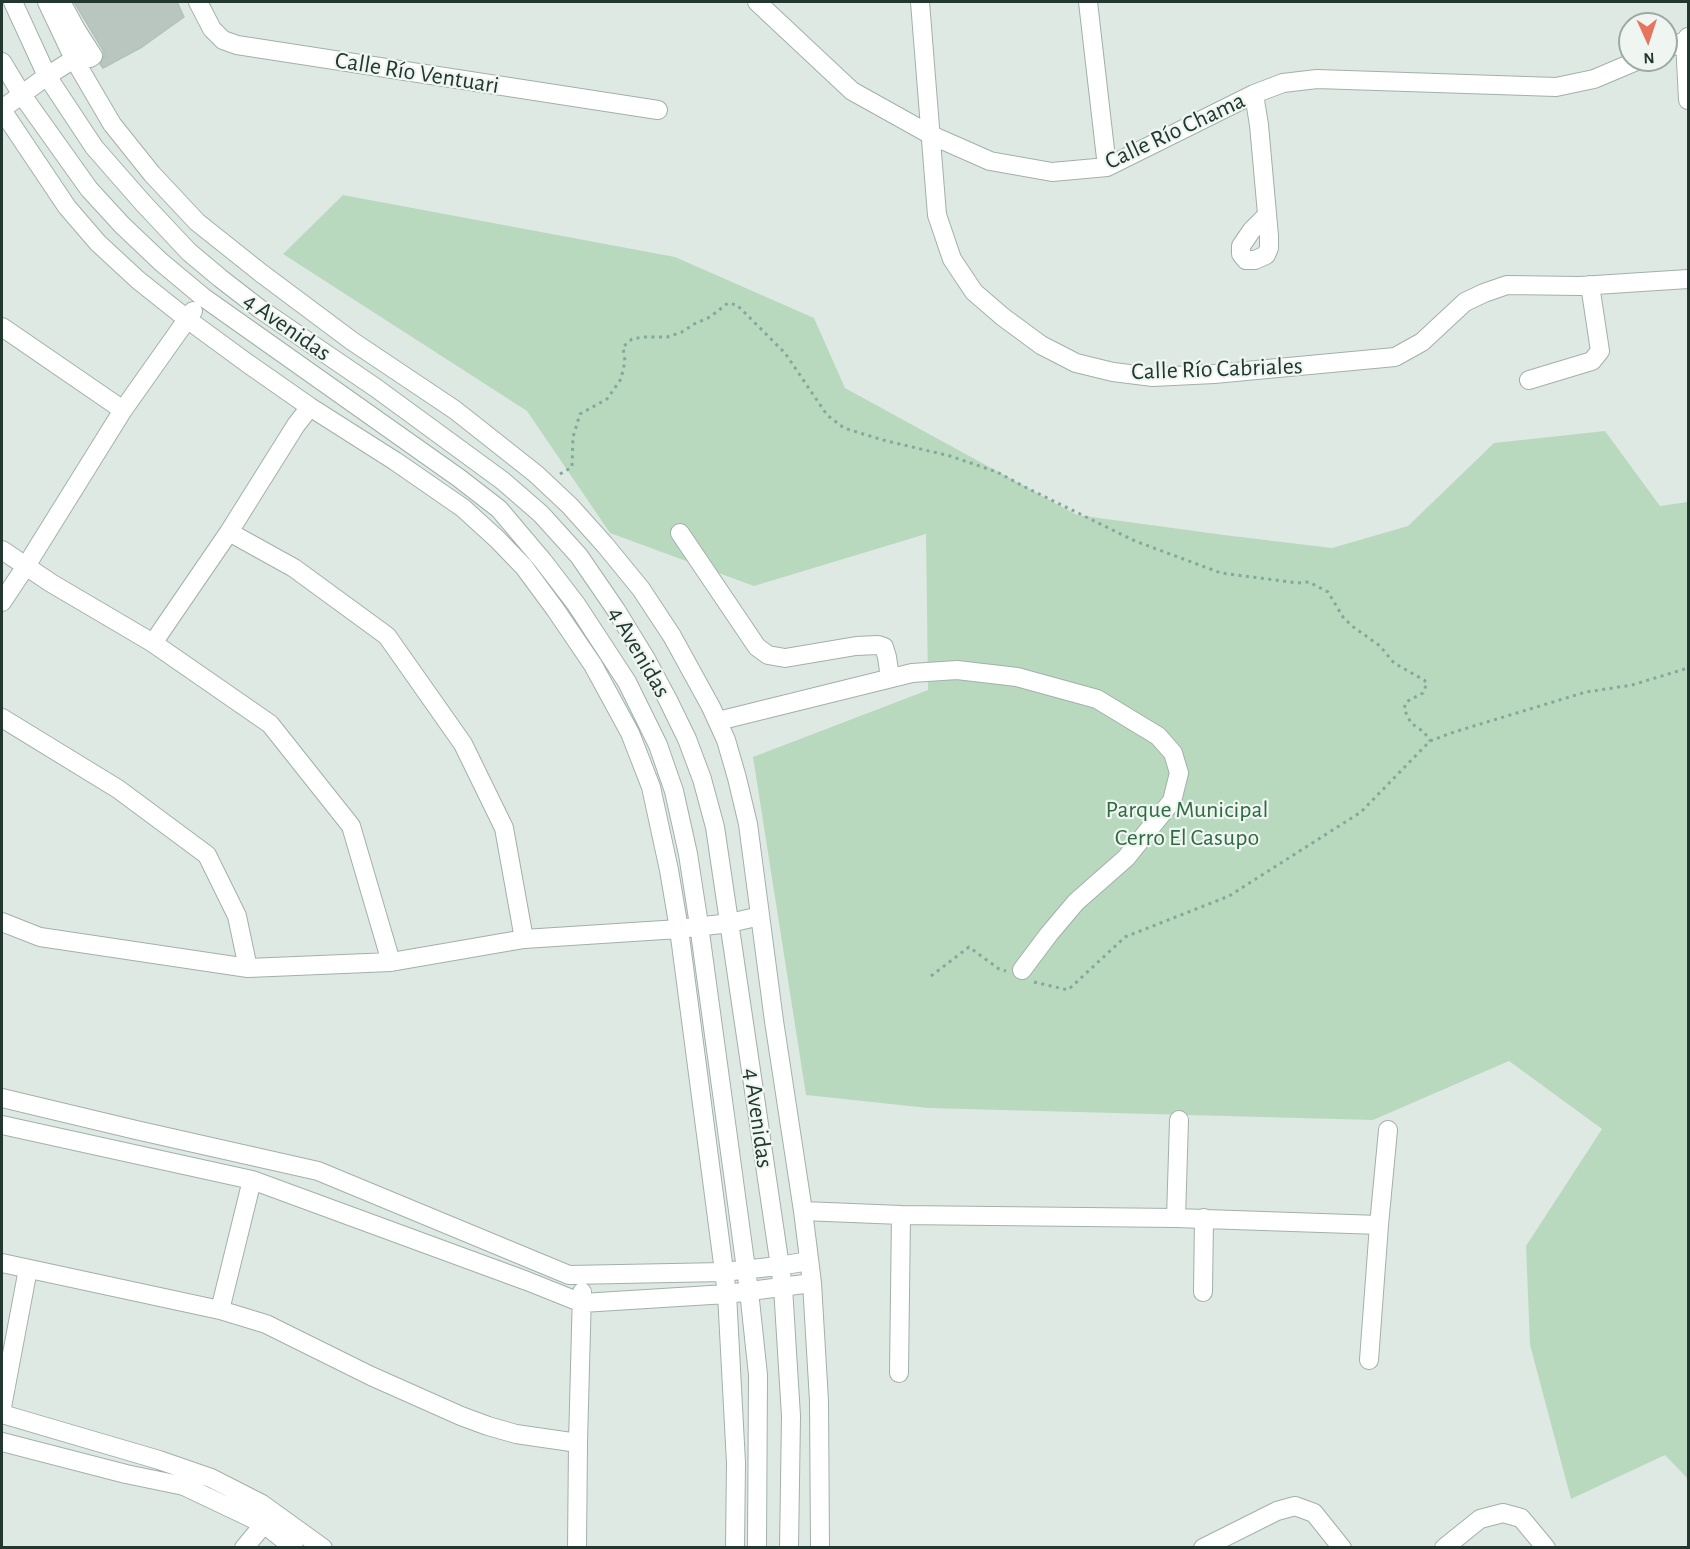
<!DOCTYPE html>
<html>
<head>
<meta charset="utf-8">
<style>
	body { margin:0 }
	#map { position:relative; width:1690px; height:1549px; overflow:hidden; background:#dfe9e4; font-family:"Alegreya Sans",sans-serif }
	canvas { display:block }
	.frame { position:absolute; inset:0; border:3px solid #21372f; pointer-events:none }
	.north { position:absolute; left:1618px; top:12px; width:60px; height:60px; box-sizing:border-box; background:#eff6f2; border:2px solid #9daaa4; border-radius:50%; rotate:177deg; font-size:16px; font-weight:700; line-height:24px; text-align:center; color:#21372f }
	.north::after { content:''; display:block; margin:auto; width:21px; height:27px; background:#e7745f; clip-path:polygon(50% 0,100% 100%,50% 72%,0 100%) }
</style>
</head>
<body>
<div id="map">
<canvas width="1690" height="1549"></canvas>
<div class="frame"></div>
<div class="north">N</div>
</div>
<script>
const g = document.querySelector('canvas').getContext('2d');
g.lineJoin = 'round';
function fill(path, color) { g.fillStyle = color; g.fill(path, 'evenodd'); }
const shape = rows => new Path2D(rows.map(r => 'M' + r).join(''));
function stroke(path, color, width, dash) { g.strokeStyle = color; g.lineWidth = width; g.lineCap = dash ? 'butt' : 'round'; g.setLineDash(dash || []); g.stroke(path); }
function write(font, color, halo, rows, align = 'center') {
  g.font = font + ' "Alegreya Sans",sans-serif'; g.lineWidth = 4.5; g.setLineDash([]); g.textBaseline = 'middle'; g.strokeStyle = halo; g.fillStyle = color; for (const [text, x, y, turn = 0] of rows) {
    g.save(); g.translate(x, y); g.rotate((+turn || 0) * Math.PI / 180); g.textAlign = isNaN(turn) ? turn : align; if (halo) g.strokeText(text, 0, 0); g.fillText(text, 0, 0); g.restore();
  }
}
fill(shape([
	[343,195,675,257,814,318,845,388,1077,515,1224,535,1332,548,1408,526,1494,443,1605,431,1660,506,1688,502,1688,1479,1665,1455,1571,1499,1530,1345,1526,1246,1602,1129,1509,1061,1373,1120,928,1108,806,1095,753,757,928,690,926,534,754,586,610,533,527,411,283,254]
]), '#b9d9bf');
const building = shape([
	[74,2,177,2,184,17,142,47,103,68,100,64,104,56,103,50,74,2]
]);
fill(building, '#b8c6bf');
stroke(building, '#b2c2ba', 1.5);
const minor = shape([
	[13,2,47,76,94,147,143,203,189,252,220,278,260,309,376,388,503,481,541,514,579,556,616,610,646,659,668,700,687,739,702,779,715,827,783,1287,791,1416,789,1548],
	[47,2,74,59,112,124,152,174,197,222,261,273,352,341,455,410,536,474,570,506,605,545,641,589,672,636,711,707,726,740,737,778,748,824,774,1021,803,1211,812,1283,819,1401,820,1548],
	[198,2,212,29,223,40,237,45,658,110],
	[757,2,852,91,931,135,990,161,1052,172,1107,167,1254,94,1283,83,1317,79,1556,87,1594,79,1639,60],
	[920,2,937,215,952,259,974,292,1003,317,1041,345,1076,363,1113,372,1153,377,1214,374,1395,357,1422,342,1465,302,1484,293,1507,285,1580,286,1688,279],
	[1088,2,1107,167],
	[1685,41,1688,100],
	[1666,49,1685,41,1688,37],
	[2,62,22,95,89,189,122,225,161,262,203,297,459,478,499,509,543,561,576,604,627,682,658,745,674,791,688,854,699,925,749,1291,758,1375,757,1548],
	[1254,94,1259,125,1269,236,1269,248,1266,255,1255,260,1246,260,1241,254,1241,246,1252,230,1267,215],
	[2,109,47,76,74,59,90,58,93,56,77,31,61,2],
	[2,110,67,207,98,243,138,280,187,319,247,363,310,407,395,461,463,508,497,539,524,567,555,609,593,665,630,733,651,787,669,870,679,929,727,1294,736,1463,735,1548],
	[2,327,123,410],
	[1529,380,1592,361,1600,351,1590,285],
	[229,532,294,568,387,636,463,744,504,828,524,939],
	[680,533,757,647,768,655,785,658,856,646,878,645,884,647,887,657,890,678],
	[2,550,51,583,153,643,270,724,351,826,391,962],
	[2,602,26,566,123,410,193,311],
	[153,643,229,532,296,425,310,407],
	[2,718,118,789,207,855,237,916,248,968],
	[718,721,912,673,957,670,1017,677,1097,699,1158,736,1173,753,1179,773,1172,801,1126,858,1076,902,1049,934,1022,970],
	[2,922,40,937,248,968,391,962,524,939,679,929,730,923,760,916],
	[2,1098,136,1130,318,1171,569,1275,723,1272,779,1266,809,1261],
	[2,1125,252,1180,527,1281,582,1303,727,1294,812,1283],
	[803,1211,901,1215,1176,1218,1379,1225],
	[1176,1218,1179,1120],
	[2,1263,220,1310,266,1324,371,1376,461,1416,488,1426,516,1434,578,1443],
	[1203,1292,1204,1218],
	[220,1310,252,1180],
	[1369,1360,1379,1225,1388,1130],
	[899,1373,901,1215],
	[2,1407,28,1269],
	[2,1414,159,1460,211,1478,262,1504,323,1548],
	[2,1442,126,1474,184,1486,264,1524,294,1548],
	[244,1548,264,1524],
	[577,1548,578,1443,582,1292],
	[1203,1548,1277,1511,1295,1506,1314,1513,1342,1548],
	[1444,1548,1480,1519,1503,1513,1521,1518,1546,1548]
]);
stroke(minor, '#a2b0aa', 20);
stroke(shape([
	[560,474,572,467,573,437,580,414,607,399,621,379,625,361,623,347,632,339,643,337,667,337,682,332,694,324,710,317,728,303,737,305,785,353,827,415,844,428,883,440,950,456,997,472,1025,487,1135,541,1221,573,1298,583,1309,582,1328,592,1343,617,1352,626,1380,646,1394,663,1424,680,1427,683,1423,693,1406,702,1404,709,1411,723,1424,732,1430,741],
	[931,976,969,947,999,969,1006,971],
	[1034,982,1068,990,1125,937,1229,896,1361,812,1430,741,1454,732,1586,692,1632,685,1688,668]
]), '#82aa9a', 3, [3, 4.5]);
stroke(minor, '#fff', 18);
write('24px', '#21372f', '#eff6f2', [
	["Calle Río Ventuari",417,73,9],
	["Calle Río Chama",1175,131,-25],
	["4 Avenidas",287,327,35],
	["Calle Río Cabriales",1217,369,-2],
	["4 Avenidas",639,652,60],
	["4 Avenidas",758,1118,82]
]);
write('24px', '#2f6b41', '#eff6f2', [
	["Parque Municipal",1187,810],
	["Cerro El Casupo",1187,838]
]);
</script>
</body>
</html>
